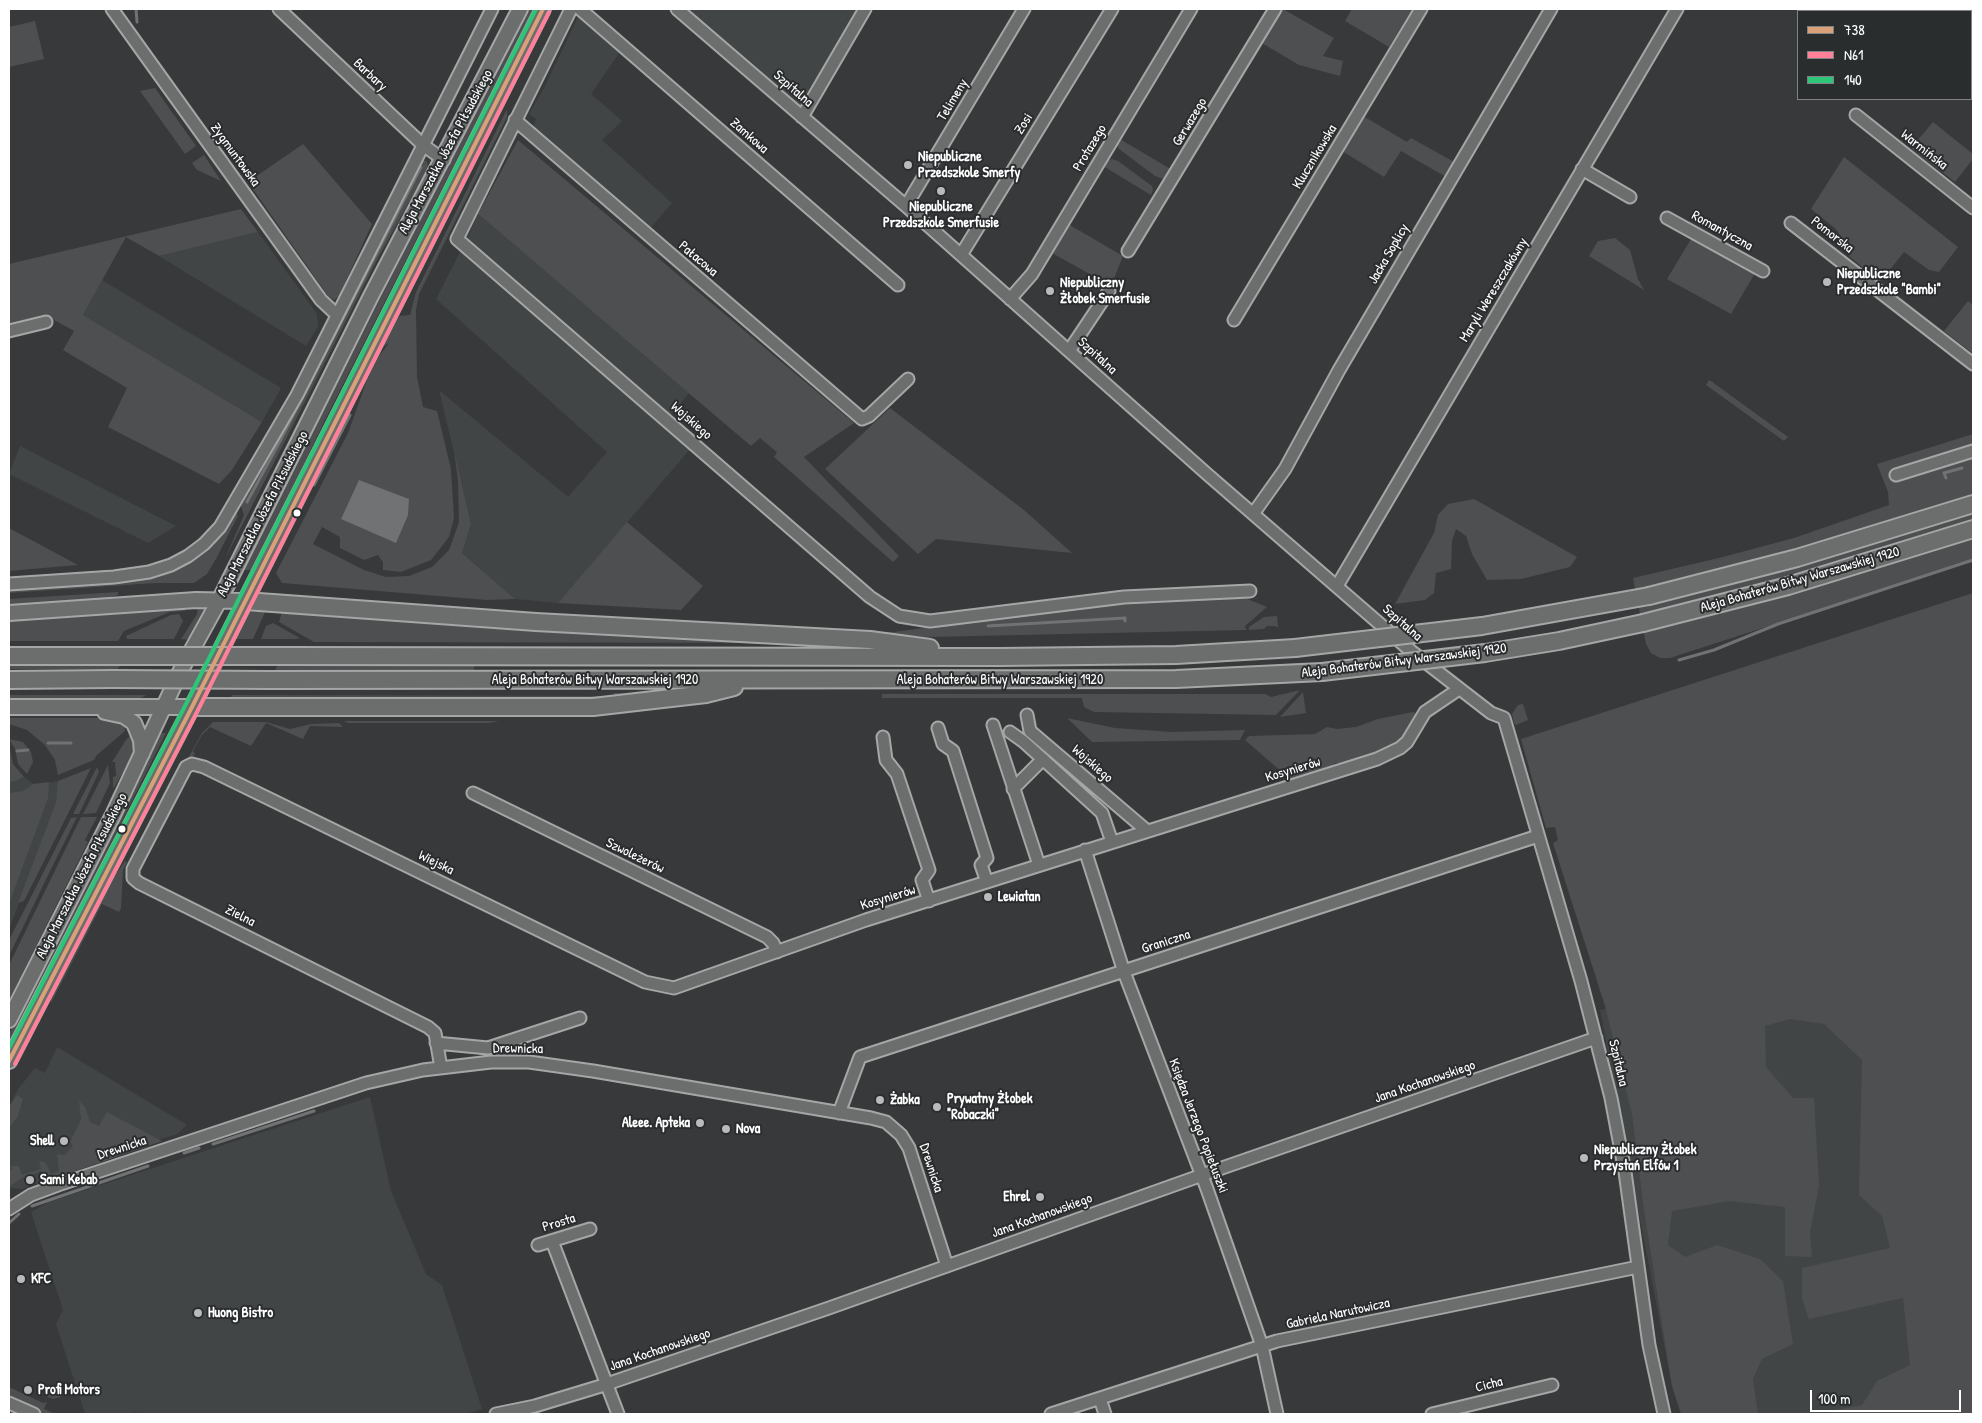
<!DOCTYPE html>
<html>
<head>
<meta charset="utf-8">
<style>
	body { margin:0 }
	#map { position:relative; width:1982px; height:1423px; overflow:hidden; background:#38393a; font-family:"Patrick Hand",sans-serif }
	canvas { display:block }
	.frame { position:absolute; inset:0; border:10px solid #fff; pointer-events:none }
	.legend { position:absolute; left:1797px; top:10px; width:175px; height:90px; box-sizing:border-box; background:#2a2d2e; border:1px solid #7f8182; margin:0; padding:6px 9px; list-style:none; font-size:15px; color:#fff }
	.legend li { display:flex; align-items:center; gap:10px; height:25px }
	.legend b { width:25px; border:1px solid #7f8182 }
	.scale { position:absolute; left:1810px; top:1390px; width:151px; height:22px; box-sizing:border-box; border:2px solid #fff; border-top:0; padding-left:6px; font-size:15px; line-height:18px; white-space:nowrap; color:#fff; -webkit-text-stroke:4px #2a2d2e; paint-order:stroke }
</style>
</head>
<body>
<div id="map">
<canvas width="1982" height="1423"></canvas>
<div class="frame"></div>
<ul class="legend">
<li><b style="height:6px;background:#d9a179"></b>738</li>
<li><b style="height:6px;background:#ff8098"></b>N61</li>
<li><b style="height:6px;background:#2dc577"></b>140</li>
</ul>
<div class="scale">100 m</div>
</div>
<script>
const g = document.querySelector('canvas').getContext('2d');
g.lineJoin = 'round';
function fill(path, color) { g.fillStyle = color; g.fill(path, 'evenodd'); }
const shape = rows => new Path2D(rows.map(r => 'M' + r).join(''));
function stroke(path, color, width, dash) { g.strokeStyle = color; g.lineWidth = width; g.lineCap = dash ? 'butt' : 'round'; g.setLineDash(dash || []); g.stroke(path); }
function write(font, color, halo, rows, align = 'center') {
  g.font = font + ' "Patrick Hand",sans-serif'; g.lineWidth = 4; g.setLineDash([]); g.textBaseline = 'middle'; g.strokeStyle = halo; g.fillStyle = color; for (const [text, x, y, turn = 0] of rows) {
    g.save(); g.translate(x, y); g.rotate((+turn || 0) * Math.PI / 180); g.textAlign = isNaN(turn) ? turn : align; if (halo) g.strokeText(text, 0, 0); g.fillText(text, 0, 0); g.restore();
  }
}
fill(shape([
	[677,9,859,9,796,111],
	[580,13,622,49,591,94,622,121,602,140,672,203,648,231,533,127,536,119,529,114,544,88],
	[478,214,689,393,670,416,467,239],
	[258,232,317,314,318,327,306,346,159,256],
	[462,248,692,447,558,603,515,599,462,553,471,524,439,390,568,497,607,452,436,299],
	[102,280,281,388,262,422,83,315],
	[20,446,176,526,148,543,9,474],
	[9,775,24,777,35,785,58,781,59,784,56,802,9,930],
	[1905,944,1965,1414,1683,1414,1672,1386,1600,1010],
	[57,1047,187,1125,177,1134,43,1177,44,1181,22,1189,9,1188,9,1107,18,1089,35,1068,45,1073],
	[370,1097,391,1191,426,1274,442,1285,482,1409,466,1414,140,1414,136,1412,129,1414,85,1414,56,1324,63,1310,31,1212,49,1202]
]), '#424546');
fill(shape([
	[527,9,533,9,326,418,253,570,243,570],
	[1278,9,1283,9,1334,38,1323,56,1343,61,1340,76,1299,65,1260,42],
	[1352,9,1412,9,1389,47,1345,21],
	[35,21,44,59,9,67,9,27],
	[155,88,196,146,185,154,140,91],
	[507,109,507,117,419,294,416,310,417,377,423,407,437,411,451,469,454,518,449,537,431,560,401,572,383,570,383,562,378,555,364,560,340,548,340,537,322,527,313,544,364,570,386,577,409,576,432,567,449,550,459,522,458,480,454,451,471,524,462,553,515,599,487,600,282,583,276,573,348,433,367,380,379,356,389,343,381,348,392,324,400,316,410,315,416,292],
	[1363,116,1407,142,1411,138,1456,163,1446,177,1401,151,1384,177,1342,151],
	[1933,122,1973,154,1973,159,1955,182,1911,148],
	[1118,138,1174,171,1166,180,1155,176,1119,149,1116,144],
	[518,140,854,423,804,457,899,556,893,562,774,457,777,452,760,438,751,446,478,214],
	[303,144,372,224,339,296,334,300,328,296,248,182],
	[204,155,221,181,197,170,192,163],
	[1844,157,1958,247,1939,272,1929,270,1904,252,1880,282,1850,257,1837,230,1811,209],
	[1112,159,1118,161,1152,186,1153,190,1151,195,1103,166,1106,161],
	[422,160,427,161,428,168,377,260,224,561,244,515,240,503,284,429],
	[241,209,258,232,159,256,126,237,83,315,262,422,232,470,219,484,108,427,127,388,63,350,74,331,47,316,9,325,9,264],
	[1068,224,1123,256,1111,286,1052,253],
	[1615,238,1630,250,1638,279,1644,290,1589,256,1598,241],
	[1691,239,1755,273,1731,314,1667,279],
	[1968,301,1973,305,1972,353,1944,331],
	[1709,380,1711,381,1788,437,1784,441,1706,385],
	[890,408,1024,510,1072,553,936,539,918,554,825,469],
	[1973,434,1973,560,1670,658,1660,658,1651,653,1646,644,1633,578,1719,558,1794,538,1889,505,1888,492,1877,464],
	[1474,499,1577,557,1570,567,1521,579,1487,580,1472,554,1466,536,1456,529,1452,541,1451,569,1436,573,1434,593,1425,600,1395,604,1434,533,1438,515,1448,504],
	[236,512,238,516,216,559,207,574,194,583,155,583,9,593,9,589,133,581,161,574,186,564,206,550,227,528],
	[627,522,703,586,681,610,558,603],
	[9,528,78,565,9,571],
	[118,592,118,595,100,600,9,604,9,599],
	[1973,593,1973,1414,1830,1414,1829,1411,1862,1405,1877,1381,1910,1365,1903,1298,1809,1319,1802,1299,1802,1268,1890,1248,1882,1216,1859,1195,1862,1060,1824,1024,1790,1019,1765,1026,1766,1067,1793,1098,1814,1098,1819,1186,1810,1232,1812,1257,1785,1256,1785,1207,1730,1201,1672,1211,1668,1245,1685,1257,1717,1245,1760,1259,1783,1281,1793,1344,1762,1359,1753,1379,1758,1414,1681,1414,1672,1386,1644,1210,1632,1114,1605,1006,1553,843,1558,840,1555,827,1546,828,1521,739],
	[1224,597,1245,598,1267,607,1245,626,1246,630,929,637,878,634,1108,604],
	[198,606,206,607,206,610,191,640,181,639,197,614],
	[185,608,185,611,170,612,124,631,118,641,9,641,9,620],
	[247,612,265,612,253,639,233,639],
	[282,612,438,623,797,643,314,642,279,622],
	[179,614,183,621,174,639,127,639,126,636,171,615],
	[1277,616,1278,628,1275,626,1267,626,1264,629,1249,630,1249,627,1264,617],
	[273,623,298,637,299,639,261,639,266,626],
	[9,666,120,666,117,669,9,669],
	[277,666,474,666,474,672,275,671],
	[1300,690,1276,715,1094,712,1084,707,1082,698,882,698,882,694,1265,694,1271,697],
	[1303,692,1306,713,1280,717],
	[614,693,650,693,580,700,229,701,232,695,613,696],
	[9,695,146,695,137,701,9,701],
	[1523,704,1528,720,1516,725,1514,723,1512,714,1518,705],
	[1413,712,1419,715,1399,743,1386,751,1349,763,1335,763,1332,767,1291,780,1245,740,1249,736,1315,734,1327,727,1337,729,1356,727,1378,719],
	[9,718,112,718,126,723,124,725,125,731,97,755,94,760,58,775,55,760,45,745,27,730,9,724],
	[1067,718,1115,728,1172,732,1245,730,1240,740,1092,742],
	[344,721,499,721,489,723,348,723],
	[213,722,266,722,290,729,311,724,339,723,343,727,310,726,303,739,266,723,251,746,210,727,202,735,193,751,195,754,186,762,202,733],
	[134,732,135,752,113,789,113,777,116,776,115,762,112,762,126,740],
	[157,733,166,733,9,1046,9,1034],
	[9,739,23,742,31,752,33,762,27,774,18,764,15,749],
	[9,745,13,764,24,777,15,781,9,782],
	[108,765,110,783,96,813,83,814],
	[97,767,99,772,79,814,73,814],
	[91,768,24,901,18,903,56,802,58,781],
	[49,782,48,798,9,904,9,793,23,791,33,784],
	[77,817,51,869,9,956,9,940,71,818],
	[81,817,97,817,85,840,88,842,9,1000,9,965],
	[125,861,127,862,123,870,121,908,119,912,102,904,51,1003,51,998,106,889],
	[17,1095,23,1099,18,1116,9,1128,9,1107],
	[79,1101,85,1107,90,1122,99,1126,107,1112,162,1141,47,1181,42,1171,22,1178,9,1187,9,1170,12,1170,11,1166,19,1166,22,1175,41,1169,39,1162,41,1161,46,1163,51,1174,59,1171,57,1154,65,1155,73,1146,70,1142,81,1120],
	[9,1387,43,1403,47,1402,44,1409,55,1414,45,1414,9,1397],
	[50,1387,66,1388,66,1391,61,1397,53,1399,46,1396]
]), '#4d4f50');
fill(shape([
	[359,480,409,499,408,515,396,543,341,519]
]), '#707273');
stroke(shape([
	[136,9,137,22],
	[1946,478,1944,473,1962,468],
	[314,485,350,415],
	[247,502,280,441,421,167],
	[988,626,1125,618,1125,621],
	[1679,660,1714,650,1778,624,1973,560],
	[48,743,71,743],
	[17,751,28,750],
	[213,1144,314,1111],
	[184,1153,199,1148],
	[32,1206,148,1166],
	[9,1223,19,1214]
]), '#707273', 3);
const minor = shape([
	[112,9,321,300,337,315],
	[279,9,423,145,444,160],
	[571,9,457,239,870,597,899,616,930,621,1124,597,1250,591],
	[580,9,898,285],
	[677,9,906,206,1207,474,1411,651,1491,713,1504,718,1581,981,1611,1098,1625,1172,1649,1345,1664,1414],
	[1884,9,1889,11],
	[1948,9,1951,11],
	[1917,11,1919,9],
	[1971,27,1973,29],
	[1856,115,1973,208],
	[802,117,865,9],
	[515,120,862,419,869,416,908,379],
	[1582,169,1630,197],
	[906,206,1024,9],
	[1667,218,1763,271],
	[1791,223,1973,364],
	[1128,251,1275,9],
	[961,255,1112,9],
	[1010,299,1032,274,1191,9],
	[1234,320,1421,9],
	[9,331,46,322],
	[1069,351,1109,291],
	[1896,475,1973,451],
	[1253,514,1285,469,1339,370,1551,9],
	[9,584,114,577,149,572,171,565,188,556,204,544,220,527,297,395,492,9],
	[1337,586,1677,9],
	[1027,715,1030,731,1146,830],
	[993,725,1039,865],
	[938,728,943,744,953,751,987,858,981,865,987,882],
	[1010,732,1024,742,1102,813,1112,842],
	[883,737,886,760,897,774,929,870,922,880,929,901],
	[1013,789,1043,759],
	[473,793,767,937,773,943,777,952],
	[1085,850,1124,972,1207,1189,1262,1346,1277,1414],
	[436,1043,488,1048,580,1018],
	[441,1068,435,1033,428,1027,139,883,133,878,133,869,186,767,192,764,204,767,645,982,674,988,866,920,1377,759,1400,748,1407,742,1425,712,1459,689],
	[839,1113,860,1057,1538,836],
	[9,1209,31,1195,58,1185,366,1083,423,1070,491,1062,529,1062,593,1071,871,1118,886,1122,901,1135,909,1148,947,1266],
	[552,1241,618,1414],
	[538,1245,590,1229],
	[1100,1399,1105,1414],
	[9,1403,34,1414],
	[496,1414,535,1406,601,1386,829,1308,1222,1168,1596,1038],
	[1051,1414,1277,1341,1638,1267],
	[1432,1414,1552,1385]
]);
const major = shape([
	[9,613,196,600,245,601],
	[9,707,192,707],
	[105,712,124,716,134,723,141,740,142,754],
	[9,1020,113,815,182,668,220,599,371,296,520,9],
	[9,1061,192,707,543,9]
]);
const highway = shape([
	[1649,596,1797,558,1973,504],
	[245,601,536,622,870,640,930,648],
	[1643,623,1788,586,1973,529],
	[9,656,124,656],
	[282,656,999,657,1176,655,1295,648],
	[9,680,113,679],
	[269,680,1176,679,1322,672],
	[192,707,593,707,706,694,734,687]
]);
stroke(minor, '#a5a6a6', 15);
stroke(major, '#a5a6a6', 18);
stroke(highway, '#a5a6a6', 20);
stroke(minor, '#6c6d6d', 11);
stroke(major, '#6c6d6d', 14);
stroke(highway, '#6c6d6d', 16);
const highwayBridge = shape([
	[1295,648,1482,626,1649,596],
	[124,656,282,656],
	[1322,672,1485,653,1559,641,1643,623],
	[113,679,269,680]
]);
stroke(highwayBridge, '#a5a6a6', 20, []);
stroke(highwayBridge, '#6c6d6d', 16);
stroke(shape([
	[9,1061,192,707,543,9]
]), '#d9a179', 4);
stroke(shape([
	[15,1064,198,710,549,12]
]), '#ff8098', 4);
stroke(shape([
	[9,1048,186,704,536,9]
]), '#2dc577', 4);
for (const [x, y, r, color] of [
	[908,165,5,"#b9baba"],
	[941,191,5,"#b9baba"],
	[1827,282,5,"#b9baba"],
	[1050,291,5,"#b9baba"],
	[297,513,4.5,"#fff"],
	[122,829,4.5,"#fff"],
	[988,897,5,"#b9baba"],
	[880,1100,5,"#b9baba"],
	[937,1107,5,"#b9baba"],
	[700,1123,5,"#b9baba"],
	[726,1129,5,"#b9baba"],
	[64,1141,5,"#b9baba"],
	[1584,1158,5,"#b9baba"],
	[30,1180,5,"#b9baba"],
	[1040,1197,5,"#b9baba"],
	[21,1279,5,"#b9baba"],
	[198,1313,5,"#b9baba"],
	[28,1390,5,"#b9baba"]
]) { const dot = new Path2D(); dot.arc(x, y, r, 0, 2 * Math.PI); g.fillStyle = color; g.fill(dot); stroke(dot, '#2a2d2e', 2); }
write('14px', '#fff', '#2a2d2e', [
	["Barbary",370,75,43],
	["Szpitalna",793,89,41],
	["Telimeny",953,100,-59],
	["Gerwazego",1190,122,-59],
	["Zosi",1024,124,-58],
	["Zamkowa",749,136,41],
	["Protazego",1090,148,-59],
	["Warmińska",1924,150,38],
	["Aleja Marszałka Józefa Piłsudskiego",446,152,-62],
	["Zygmuntowska",235,155,54],
	["Klucznikowska",1315,157,-59],
	["Romantyczna",1722,231,29],
	["Pomorska",1832,235,38],
	["Jacka Soplicy",1389,254,-60],
	["Pałacowa",698,259,40],
	["Maryli Wereszczakówny",1494,290,-59],
	["Szpitalna",1097,356,42],
	["Wojskiego",691,421,41],
	["Aleja Marszałka Józefa Piłsudskiego",263,514,-63],
	["Aleja Bohaterów Bitwy Warszawskiej 1920",1800,580,-16],
	["Szpitalna",1402,623,41],
	["Aleja Bohaterów Bitwy Warszawskiej 1920",1404,661,-7],
	["Aleja Bohaterów Bitwy Warszawskiej 1920",595,680],
	["Aleja Bohaterów Bitwy Warszawskiej 1920",1000,680],
	["Wojskiego",1092,764,41],
	["Kosynierów",1293,770,-17],
	["Szwoleżerów",635,856,26],
	["Wiejska",436,863,26],
	["Aleja Marszałka Józefa Piłsudskiego",82,876,-63],
	["Kosynierów",888,898,-17],
	["Zielna",240,916,27],
	["Graniczna",1166,942,-18],
	["Drewnicka",518,1049,1],
	["Szpitalna",1618,1063,77],
	["Jana Kochanowskiego",1425,1082,-19],
	["Księdza Jerzego Popiełuszki",1198,1126,69],
	["Drewnicka",122,1148,-18],
	["Drewnicka",931,1168,72],
	["Jana Kochanowskiego",1042,1216,-20],
	["Prosta",559,1223,-17],
	["Gabriela Narutowicza",1338,1314,-12],
	["Jana Kochanowskiego",660,1350,-19],
	["Cicha",1489,1385,-14]
]);
write('bold 14px', '#fff', '#2a2d2e', [
	["Niepubliczne",918,157],
	["Przedszkole Smerfy",918,173],
	["Niepubliczne",941,207,"center"],
	["Przedszkole Smerfusie",941,223,"center"],
	["Niepubliczne",1837,274],
	["Przedszkole \"Bambi\"",1837,290],
	["Niepubliczny",1060,283],
	["Żłobek Smerfusie",1060,299],
	["Lewiatan",998,897],
	["Prywatny Żłobek",947,1099],
	["\"Robaczki\"",947,1115],
	["Żabka",890,1100],
	["Aleee. Apteka",690,1123,"right"],
	["Nova",736,1129],
	["Shell",54,1141,"right"],
	["Niepubliczny Żłobek",1594,1150],
	["Przystań Elfów 1",1594,1166],
	["Sami Kebab",40,1180],
	["Ehrel",1030,1197,"right"],
	["KFC",31,1279],
	["Huong Bistro",208,1313],
	["Profi Motors",38,1390]
], 'left');
</script>
</body>
</html>
